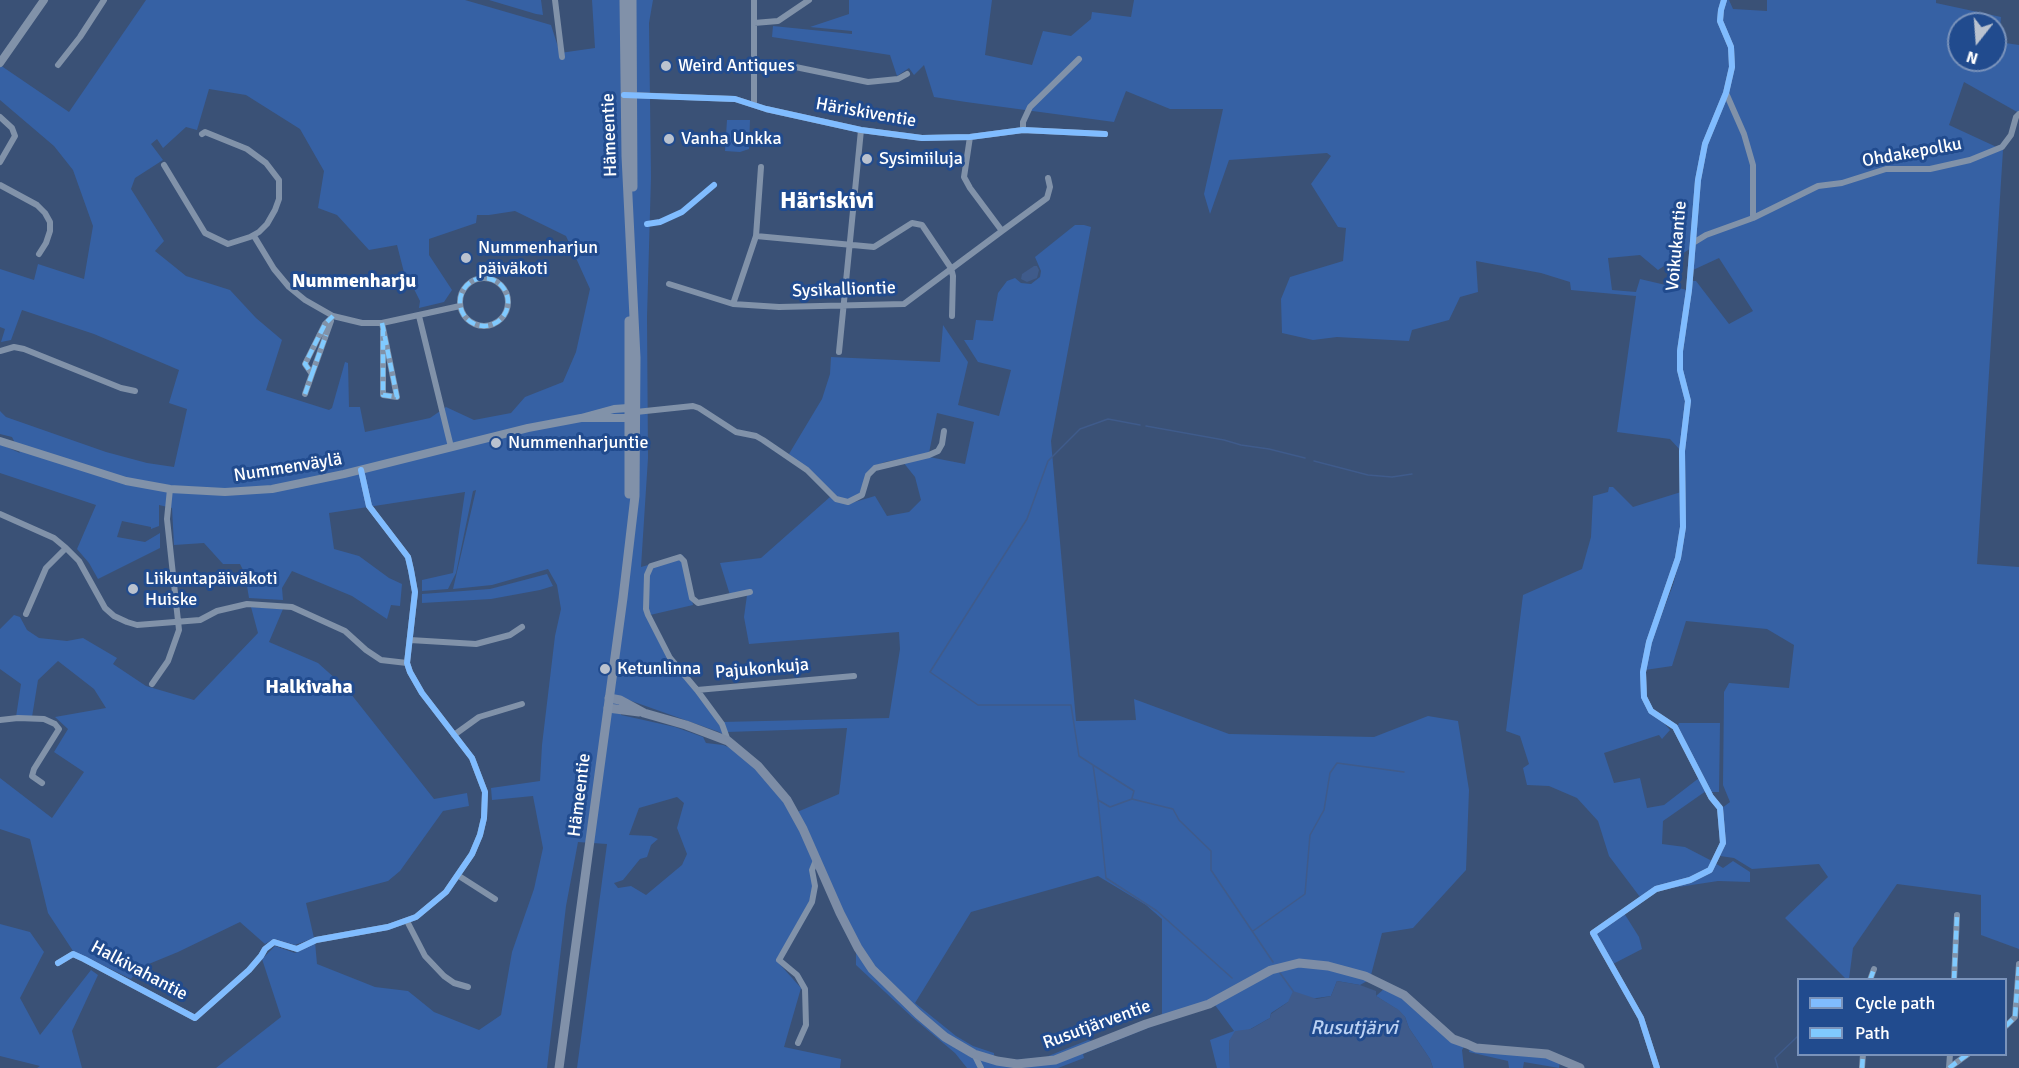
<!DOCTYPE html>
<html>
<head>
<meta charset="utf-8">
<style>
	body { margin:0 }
	#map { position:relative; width:2019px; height:1068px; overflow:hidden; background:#3a5176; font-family:Signika,sans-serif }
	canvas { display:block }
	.legend { position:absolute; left:1797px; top:978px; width:210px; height:78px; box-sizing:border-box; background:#214b8e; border:2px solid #7a93bb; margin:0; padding:8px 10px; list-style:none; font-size:18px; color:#fff }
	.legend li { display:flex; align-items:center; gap:12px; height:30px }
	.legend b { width:30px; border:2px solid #7a93bb }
	.north { position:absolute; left:1947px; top:12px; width:60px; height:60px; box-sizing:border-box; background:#214b8e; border:2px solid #7a93bb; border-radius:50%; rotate:197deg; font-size:16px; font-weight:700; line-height:24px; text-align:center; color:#fff }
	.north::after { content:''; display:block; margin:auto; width:21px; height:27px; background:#bac2cf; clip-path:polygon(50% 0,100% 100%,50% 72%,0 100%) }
</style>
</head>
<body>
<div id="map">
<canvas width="2019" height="1068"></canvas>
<ul class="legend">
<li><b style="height:8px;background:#80bcff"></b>Cycle path</li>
<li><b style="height:8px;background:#80caff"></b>Path</li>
</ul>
<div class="north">N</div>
</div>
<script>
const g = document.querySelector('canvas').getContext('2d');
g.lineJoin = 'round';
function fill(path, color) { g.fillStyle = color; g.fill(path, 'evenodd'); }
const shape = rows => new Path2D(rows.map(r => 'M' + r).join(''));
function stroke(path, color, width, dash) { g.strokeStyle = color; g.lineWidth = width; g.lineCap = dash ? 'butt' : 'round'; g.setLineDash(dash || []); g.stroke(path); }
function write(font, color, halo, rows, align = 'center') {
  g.font = font + ' Signika,sans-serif'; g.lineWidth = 6; g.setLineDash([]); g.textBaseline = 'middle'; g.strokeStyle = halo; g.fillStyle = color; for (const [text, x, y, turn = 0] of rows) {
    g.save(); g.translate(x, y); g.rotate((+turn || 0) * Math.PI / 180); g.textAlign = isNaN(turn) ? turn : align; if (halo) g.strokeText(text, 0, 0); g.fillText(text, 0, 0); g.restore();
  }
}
fill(shape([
	[146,0,465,0,551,25,560,53,595,48,592,0,653,0,649,23,651,177,647,317,648,458,641,567,683,555,693,605,650,615,668,652,722,722,889,718,900,649,899,632,749,644,744,617,747,595,730,595,720,563,761,558,830,497,848,504,875,496,887,516,909,512,921,500,915,477,903,462,929,457,965,464,974,422,937,413,929,453,885,462,874,466,858,496,847,500,837,497,789,454,822,399,830,374,831,357,940,362,943,325,968,362,958,405,999,416,1011,370,978,362,964,340,973,340,976,320,993,321,998,293,1007,281,1015,278,1021,283,1031,284,1040,277,1041,271,1035,257,1075,225,1084,225,1091,227,1051,441,1076,721,1136,720,1134,699,1229,734,1374,737,1428,716,1458,721,1469,790,1466,870,1413,928,1382,933,1371,975,1465,1045,1462,1050,1464,1068,1433,1068,1430,1059,1409,1028,1405,1017,1398,1010,1376,996,1385,988,1367,981,1360,985,1337,981,1331,996,1288,1002,1271,1013,1270,1018,1229,1041,1230,1068,1217,1068,1210,1040,1234,1031,1215,1005,1165,1021,1083,1054,1084,1058,1058,1068,967,1068,955,1053,912,1017,856,965,856,951,814,862,811,901,804,915,776,960,801,988,784,1047,841,1059,840,1068,577,1068,607,844,578,842,566,906,547,1068,216,1068,281,1017,262,959,275,946,295,953,315,942,317,964,375,987,408,991,434,1012,479,1030,501,1015,512,952,534,889,543,848,533,796,492,800,491,788,540,781,542,745,555,636,561,609,557,585,548,569,492,585,453,589,476,490,473,491,456,573,448,589,422,591,422,580,453,573,465,492,329,513,334,549,359,556,389,578,402,584,400,606,391,605,387,619,352,596,292,571,282,588,283,600,249,598,245,574,240,564,223,564,204,543,174,545,172,508,159,505,159,526,151,529,151,527,122,521,117,537,145,542,160,533,160,548,98,579,89,563,77,549,96,505,0,473,0,444,20,453,12,437,0,434,0,411,6,417,106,452,147,463,174,467,187,409,169,403,179,370,94,334,22,310,11,340,1,342,5,329,0,327,0,269,34,280,38,264,84,279,93,226,73,170,54,146,0,100,0,65,69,112],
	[209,89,246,95,300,129,324,171,318,208,337,215,369,250,397,245,408,288,413,287,420,301,419,308,444,302,452,290,429,255,429,239,476,223,477,215,489,215,515,211,566,236,590,289,576,352,563,382,525,397,511,413,474,420,446,407,430,418,365,432,360,407,349,407,348,363,345,362,332,408,329,410,266,390,282,340,256,318,230,290,186,276,155,251,164,241,131,189,135,178,163,160,151,144,157,139,163,148,186,127,197,130],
	[623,698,719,732,727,737,727,732,847,728,839,794,795,813,746,754,723,745,706,743,703,737,675,727,621,715],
	[677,797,684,803,677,828,687,854,682,865,646,895,631,886,618,888,614,883,623,880,640,859,647,857,651,845,658,839,651,836,629,835,639,808],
	[1098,876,1146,905,1162,919,1162,1014,1093,1041,1088,1040,1046,1057,1013,1060,994,1056,994,1053,973,1046,956,1036,915,1003,971,912],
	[489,0,541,0,543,15,536,14],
	[849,0,992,0,985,55,1032,65,1043,31,1071,36,1091,19,1092,12,1131,17,1134,0,1722,0,1719,10,1731,55,1727,84,1703,144,1691,248,1658,270,1640,255,1608,258,1612,290,1636,292,1640,279,1687,290,1679,351,1686,401,1681,451,1670,439,1617,432,1636,296,1571,290,1570,282,1541,273,1476,261,1478,292,1460,297,1449,320,1412,330,1409,341,1337,337,1313,340,1282,333,1281,299,1290,277,1343,261,1346,228,1338,227,1311,184,1331,156,1327,153,1229,160,1210,214,1204,194,1223,109,1170,109,1126,91,1114,122,966,102,934,97,924,65,914,75,909,68,897,76,890,55,772,37,773,26,852,34,852,31,810,27,849,14],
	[1726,0,1729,0,1733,9,1767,11,1767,0,1936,0,1936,3,2001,17,1999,42,2019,45,2019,113,1964,82,1949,125,2003,150,1977,564,2019,567,2019,949,1981,935,1981,895,1897,884,1853,948,1849,979,1846,979,1785,918,1828,877,1819,864,1752,869,1734,858,1720,856,1725,843,1722,808,1730,802,1723,785,1724,692,1729,683,1789,688,1794,645,1767,629,1686,621,1672,666,1645,670,1651,642,1673,585,1680,559,1684,452,1690,401,1682,370,1682,351,1692,281,1696,281,1729,324,1753,311,1719,258,1693,270,1700,181,1706,145,1734,68,1722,21],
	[1959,24,1995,24,1995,60,1959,60],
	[727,120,750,120,749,149,740,152,725,151],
	[1609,487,1613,487,1633,507,1681,492,1681,527,1676,558,1647,642,1642,698,1670,730,1662,739,1659,735,1604,753,1614,783,1640,778,1647,808,1664,805,1699,778,1706,791,1663,821,1662,844,1685,847,1712,861,1708,869,1689,878,1640,897,1609,856,1598,821,1577,798,1549,786,1527,785,1523,768,1529,764,1520,736,1506,731,1523,595,1582,569,1591,537,1593,496,1608,492],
	[547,574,553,586,540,590,491,599,422,603,422,594,490,589],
	[251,607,283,609,269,642,318,663,347,689,434,799,467,793,469,806,443,811,400,871,388,881,306,903,314,938,295,945,274,939,265,944,240,922,178,952,139,968,131,979,73,951,48,913,30,839,0,829,0,778,52,818,84,772,54,752,68,729,55,717,106,708,94,689,58,661,38,680,32,717,16,717,21,684,0,669,0,629,14,615,20,617,27,630,39,638,67,641,83,638,117,658,113,664,146,686,194,700,258,633],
	[1679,723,1720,723,1719,792,1711,792,1677,727],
	[1733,861,1750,872,1750,882,1718,881,1672,888,1691,882,1715,863,1723,868],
	[1624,913,1639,937,1642,949,1613,964,1596,933],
	[0,924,30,932,44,952,20,998,40,1035,91,970,98,975,72,1031,82,1068,37,1068,40,1066,0,1056],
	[1470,1047,1538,1055,1560,1061,1559,1068,1524,1062,1523,1068,1509,1068,1508,1061,1469,1052]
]), '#3661a4');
fill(shape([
	[1034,266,1037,266,1039,270,1037,278,1027,282,1021,279,1022,274],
	[1337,981,1360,985,1376,991,1376,996,1399,1010,1405,1017,1409,1028,1430,1059,1433,1068,1230,1068,1229,1041,1235,1031,1251,1029,1270,1018,1271,1014,1288,1002,1293,991,1317,999,1331,996]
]), '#3f5b8b');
stroke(shape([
	[1140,425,1108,419,1080,429,1048,461,1027,519,930,672,978,705,1071,705,1079,756,1093,765,1098,800,1110,807,1132,799,1173,809,1179,820,1211,851,1211,870,1273,962],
	[1146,426,1224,440,1241,445,1269,449,1305,458],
	[1314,461,1368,475,1392,477,1412,474],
	[1093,765,1134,791,1132,798],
	[1098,801,1106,878,1157,911,1232,978],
	[1253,931,1305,894,1310,835,1324,810,1330,773,1337,763,1404,772],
	[1280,973,1293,991],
	[1778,1068,1775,1058,1798,1036]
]), '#3f5b8b', 1.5);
stroke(shape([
	[555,0,562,57],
	[754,23,778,21,809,0],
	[754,64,781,64,868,82,898,79,907,74],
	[58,65,80,37,104,0],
	[1726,93,1744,134,1753,165,1753,218],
	[631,95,735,99,766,109,861,130,922,138,970,137,1023,130,1105,134],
	[754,105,754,0],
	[0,117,12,128,15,136,0,162],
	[1023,130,1023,122,1030,107,1079,59],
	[164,165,205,233,228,244,250,237,259,232,267,224,275,210,279,199,279,180,266,163,247,149,205,132,202,134],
	[0,185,37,205,45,213,50,222,50,231,46,243,39,254],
	[1002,231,1047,198,1050,187,1048,178],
	[254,236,274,269,289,287,305,300,333,316,362,323,382,323,460,306],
	[756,236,874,247,912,223,922,225,951,268,953,276,952,316],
	[1693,243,1706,235,1753,218,1818,186,1842,183,1886,169,1930,169,1970,160,2002,147,2011,135,2016,117,2019,114],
	'460 302a24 24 0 1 1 48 0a24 24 0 1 1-48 0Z',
	[669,284,733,304,779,307,904,304,1002,231,970,188,964,177,970,137],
	[733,304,756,236,761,167],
	[419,316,451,447],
	[382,323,397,397,383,395,383,330],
	[0,351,14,347,24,349,121,388,135,391],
	[839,352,861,130],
	[312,374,331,321],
	[305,394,312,374,305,364,325,324,333,316],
	[636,412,693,406,699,408,736,432,756,436,763,440,807,470,836,499,848,502,862,495,868,475,875,468,929,455,938,451,942,444,944,431],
	[0,514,54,538,66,548,79,561,105,608,114,616,127,622,137,625,200,620,217,611,247,604,292,607,345,631,366,650,381,660,407,663],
	[26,614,46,568,66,548],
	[410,640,476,644,510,635,522,627],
	[152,684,168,661,179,630,167,519,170,489],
	[697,690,670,658,648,615,646,609,647,575,651,566,680,557,684,561,692,598,698,603,750,592],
	[0,720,18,718,44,719,55,724,59,729,34,769,32,776,42,783],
	[454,735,479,717,522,704],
	[728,741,722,724,697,690,854,676],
	[459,876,495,899],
	[407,921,425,956,444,976,454,983,468,987],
	[58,963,73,954,84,959,195,1018,249,970,261,956,265,949,274,942,297,949,316,940,388,927,416,917,446,892,472,854,480,835,484,818,485,792,472,758,422,693,410,672,407,663,415,592,411,570,408,557,369,506,361,470],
	[1870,980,1874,969],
	[1954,980,1957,915],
	[2006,1026,2015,1017,2019,964],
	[798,1043,806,1025,805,989,797,975,779,960,812,902,815,886,812,870,816,860],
	[974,1054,981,1068],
	[1657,1068,1641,1018,1593,933,1656,889,1690,880,1710,870,1723,843,1720,808,1711,797,1675,727,1651,711,1644,697,1643,672,1649,642,1678,558,1683,527,1682,451,1688,401,1680,370,1680,351,1689,290,1698,180,1705,144,1726,93,1732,67,1731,47,1720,21,1721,10,1724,0],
	[1862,1068,1863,1054],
	[1949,1068,1968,1054],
	[1949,1068,1950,1054]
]), '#8192a9', 6);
stroke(shape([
	[0,63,44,0],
	[0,441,126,481,170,489,225,492,272,489,344,474,528,428,581,418,614,409,628,408,636,412,628,418,581,418]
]), '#8192a9', 8);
stroke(shape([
	[609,698,620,700,644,713,686,725,728,741,758,766,787,800,803,829,840,913,858,948,872,969,918,1014,945,1037,974,1054,997,1061,1017,1064,1055,1060,1146,1024,1209,1004,1271,970,1299,963,1328,966,1365,976,1404,995,1453,1039,1467,1044,1476,1048,1547,1054,1580,1068],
	[608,708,639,712]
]), '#7d8da6', 9);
stroke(shape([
	[632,0,633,187],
	[629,321,629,494],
	[559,1068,623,598,635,496,636,358,626,156,624,0]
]), '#8191a9', 9);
stroke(shape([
	'460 302a24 24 0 1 1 48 0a24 24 0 1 1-48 0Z',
	[382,323,397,397,383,395,383,330],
	[312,374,326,335],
	[305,394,312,374,305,364,325,324,333,316],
	[1870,980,1874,969],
	[1954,980,1957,915],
	[2006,1026,2015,1017,2019,964],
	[1862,1068,1863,1054],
	[1949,1068,1968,1054]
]), '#80caff', 4.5, [9, 4.5]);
stroke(shape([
	[624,95,735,99,766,109,861,130,922,138,970,137,1023,130,1105,134],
	[647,224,660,222,682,212,714,185],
	[58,963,73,954,84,959,195,1018,249,970,261,956,265,949,274,942,297,949,316,940,388,927,416,917,446,892,472,854,480,835,484,818,485,792,472,758,422,693,410,672,407,663,415,592,411,570,408,557,369,506,361,470],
	[1657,1068,1641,1018,1593,933,1656,889,1690,880,1710,870,1723,843,1720,808,1711,797,1675,727,1651,711,1644,697,1643,672,1649,642,1678,558,1683,527,1682,451,1688,401,1680,370,1680,351,1689,290,1698,180,1705,144,1726,93,1732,67,1731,47,1720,21,1721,10,1724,0]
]), '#80bcff', 6);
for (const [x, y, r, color] of [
	[666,66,6,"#bac2cf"],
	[669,139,6,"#bac2cf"],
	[867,159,6,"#bac2cf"],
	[466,258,6,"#bac2cf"],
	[496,443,6,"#bac2cf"],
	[133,589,6,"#bac2cf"],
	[605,669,6,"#bac2cf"]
]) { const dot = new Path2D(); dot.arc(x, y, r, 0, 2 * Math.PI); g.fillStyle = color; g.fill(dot); stroke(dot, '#214b8e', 2); }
write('18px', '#fff', '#214b8e', [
	["Weird Antiques",678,66],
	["Vanha Unkka",681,139],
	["Sysimiiluja",879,159],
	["Nummenharjun",478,248],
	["päiväkoti",478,269],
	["Nummenharjuntie",508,443],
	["Liikuntapäiväkoti",145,579],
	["Huiske",145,600],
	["Ketunlinna",617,669]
], 'left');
write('18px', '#fff', '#214b8e', [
	["Häriskiventie",866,113,10],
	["Hämeentie",610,135,-92],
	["Ohdakepolku",1912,153,-10],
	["Voikukantie",1677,246,-85],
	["Sysikalliontie",844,290,-2],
	["Nummenväylä",288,468,-9],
	["Pajukonkuja",762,669,-5],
	["Hämeentie",580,795,-83],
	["Halkivahantie",139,971,28],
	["Rusutjärventie",1097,1025,-20]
]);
write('bold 20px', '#fff', '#214b8e', [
	["Nummenharju",354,282],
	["Halkivaha",309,688]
]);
write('italic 20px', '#bcd2f3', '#214b8e', [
	["Rusutjärvi",1354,1029]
]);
write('bold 24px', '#fff', '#214b8e', [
	["Häriskivi",827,202]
]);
</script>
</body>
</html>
